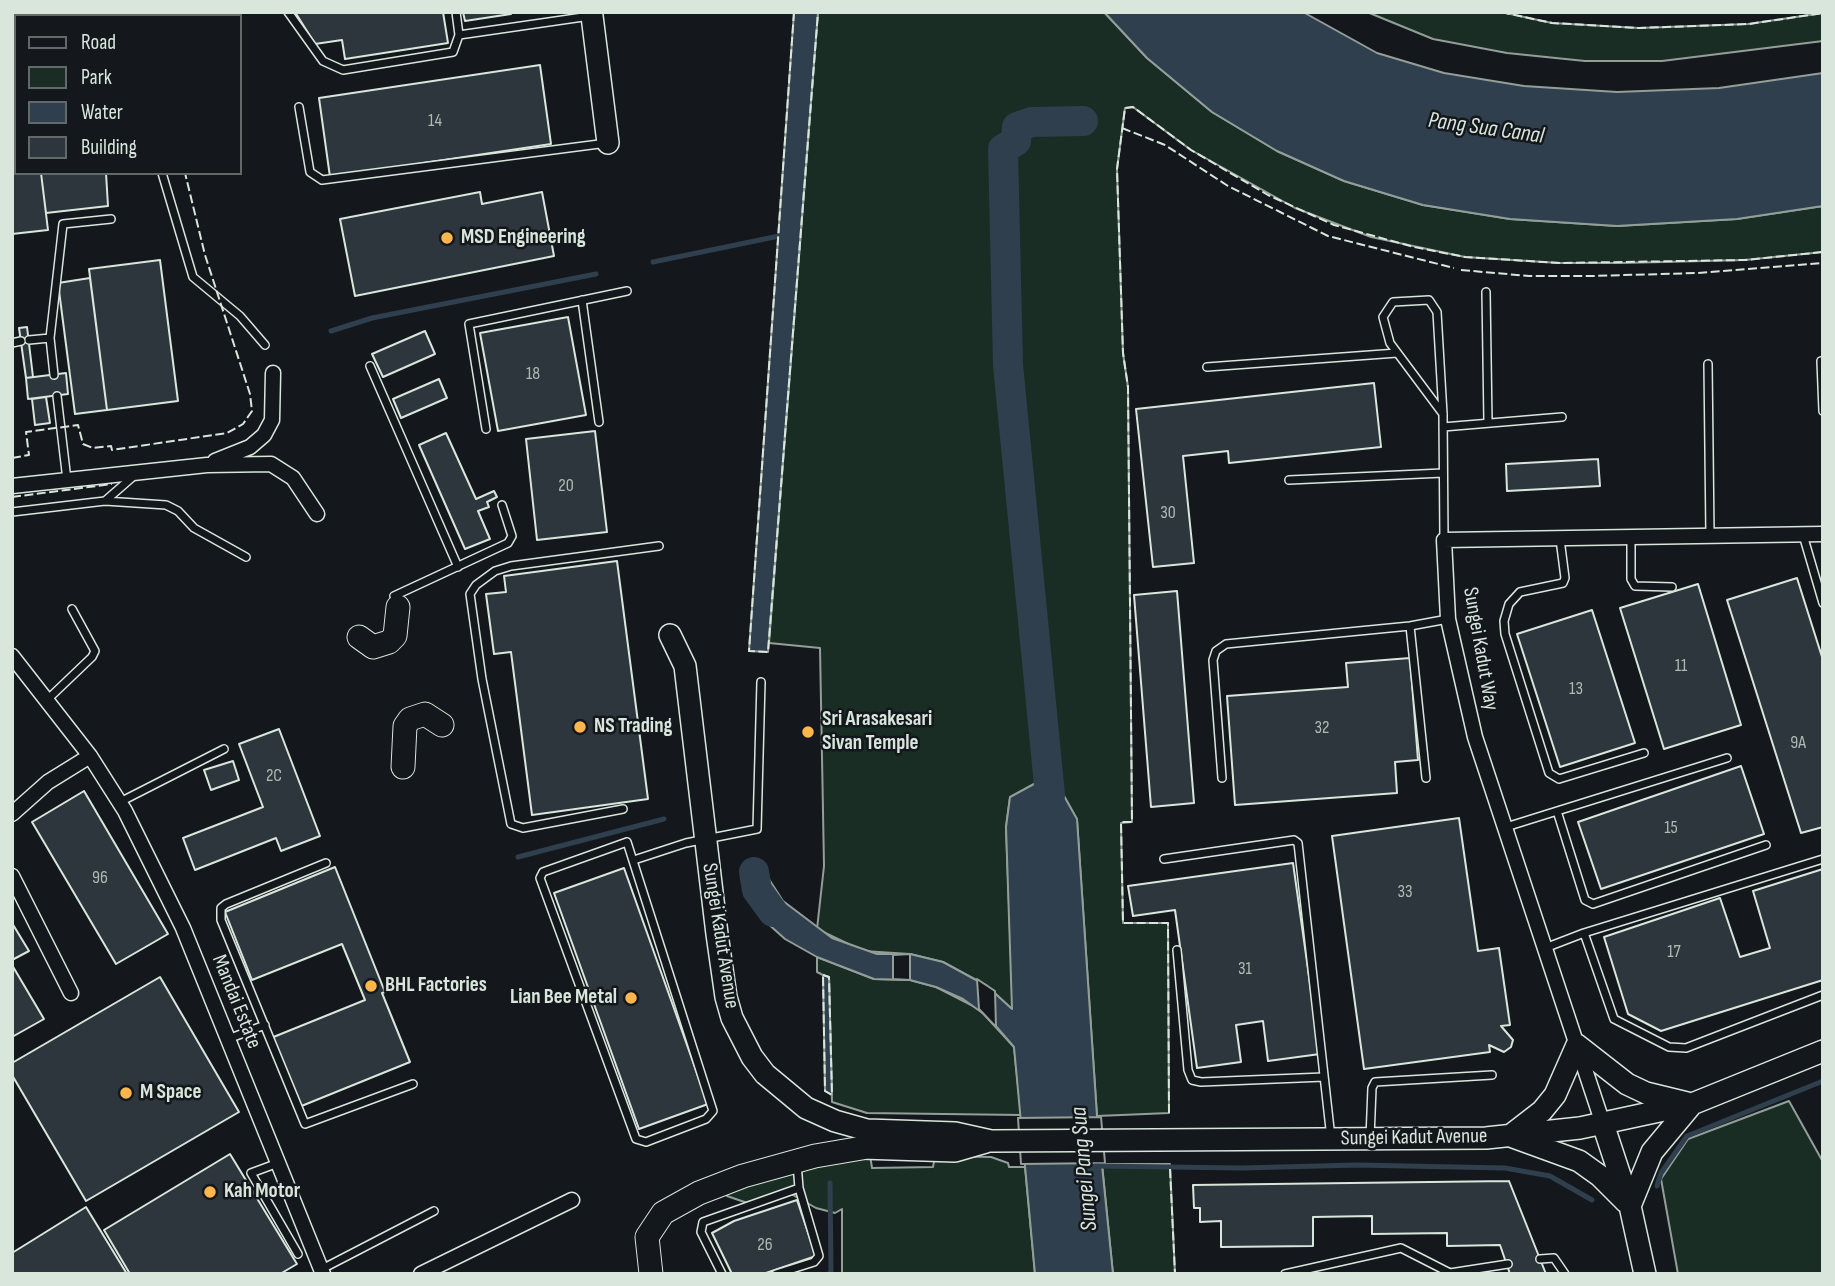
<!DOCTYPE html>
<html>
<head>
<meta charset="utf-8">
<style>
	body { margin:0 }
	#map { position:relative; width:1835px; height:1286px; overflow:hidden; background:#14181c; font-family:"Sofia Sans Condensed",sans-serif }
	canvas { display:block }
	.frame { position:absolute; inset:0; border:14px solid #d8e6dc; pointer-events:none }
	.legend { position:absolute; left:14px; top:14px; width:228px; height:161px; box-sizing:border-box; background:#14181c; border:2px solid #626a69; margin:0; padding:9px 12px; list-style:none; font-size:21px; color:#d8e6dc }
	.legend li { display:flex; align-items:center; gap:14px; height:35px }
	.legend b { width:35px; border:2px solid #626a69 }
</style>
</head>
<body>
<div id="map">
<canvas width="1835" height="1286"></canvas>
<div class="frame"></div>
<ul class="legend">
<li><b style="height:9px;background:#14181c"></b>Road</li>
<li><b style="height:19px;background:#1a2d24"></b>Park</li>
<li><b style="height:19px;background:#2f3f4d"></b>Water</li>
<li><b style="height:19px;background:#2c363c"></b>Building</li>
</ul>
</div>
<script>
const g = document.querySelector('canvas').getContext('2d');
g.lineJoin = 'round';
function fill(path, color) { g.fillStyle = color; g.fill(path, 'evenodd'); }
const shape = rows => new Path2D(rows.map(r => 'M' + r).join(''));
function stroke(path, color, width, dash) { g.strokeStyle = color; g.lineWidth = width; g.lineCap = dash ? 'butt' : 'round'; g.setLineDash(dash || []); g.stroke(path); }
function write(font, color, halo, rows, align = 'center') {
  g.font = font + ' "Sofia Sans Condensed",sans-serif'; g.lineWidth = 5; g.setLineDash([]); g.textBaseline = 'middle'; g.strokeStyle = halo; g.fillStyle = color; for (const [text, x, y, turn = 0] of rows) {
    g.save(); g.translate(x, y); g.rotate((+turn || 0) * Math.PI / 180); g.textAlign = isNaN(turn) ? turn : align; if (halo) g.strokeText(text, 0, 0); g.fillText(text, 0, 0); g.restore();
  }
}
const green = shape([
	[818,12,1104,12,1147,58,1212,112,1277,151,1344,181,1423,205,1510,219,1617,226,1737,219,1823,206,1823,252,1745,260,1622,263,1560,263,1465,257,1371,237,1295,208,1191,150,1133,107,1125,108,1117,169,1123,353,1128,387,1132,822,1121,823,1123,923,1168,923,1169,1113,1097,1116,1077,820,1059,787,1053,756,1044,756,1043,779,1010,798,1006,827,1013,1010,987,986,943,962,910,954,863,951,817,929,824,866,820,648,769,643,818,12],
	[1367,12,1501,12,1552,23,1639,28,1748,24,1823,13,1823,41,1662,61,1585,61,1507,53,1433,39,1367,12],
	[817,957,874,979,910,980,936,987,979,1009,1014,1047,1021,1115,867,1113,832,1102,829,978,817,972,817,957],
	[1789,1101,1823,1162,1823,1274,1678,1274,1661,1179,1688,1139,1789,1101],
	[870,1155,872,1168,933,1167,935,1156,991,1157,1008,1163,1009,1167,1025,1167,1035,1274,842,1274,842,1209,835,1213,816,1208,791,1194,756,1206,727,1196,727,1189,777,1172,870,1155],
	[1102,1164,1170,1164,1175,1274,1113,1274,1102,1164]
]);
fill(green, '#1a2d24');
stroke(green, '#939e99', 2);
const water = shape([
	[794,12,818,12,768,652,749,651,794,12],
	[1104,12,1303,12,1377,53,1444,73,1524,86,1617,92,1719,88,1823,73,1823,206,1737,219,1617,226,1510,219,1423,205,1344,181,1277,151,1212,112,1147,58,1104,12],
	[1044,756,1054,756,1059,787,1077,819,1097,1116,1113,1274,1035,1274,1014,1047,988,1017,963,999,936,987,910,980,874,979,817,957,785,939,766,922,750,896,745,880,765,873,783,901,832,938,877,954,910,954,943,962,987,986,1012,1009,1006,827,1010,797,1043,779,1044,756],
	[823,975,829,977,832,1095,825,1091,823,975]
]);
fill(water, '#2f3f4d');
stroke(water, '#939e99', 2);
const pier = shape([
	[910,954,910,980,893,979,893,955,910,954],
	[977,979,995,991,996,1027,979,1009,977,979],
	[1101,1117,1105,1163,1021,1164,1018,1118,1101,1117]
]);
fill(pier, '#14181c');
stroke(pier, '#939e99', 2);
stroke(shape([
	[653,262,784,235],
	[331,331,372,318,596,274],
	[518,857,664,819],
	[1095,1166,1242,1168,1357,1165,1505,1168,1550,1176,1592,1200],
	[1657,1186,1661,1173,1687,1136,1823,1081],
	[828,1274,831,1273,830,1183]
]), '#2f3f4d', 5);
stroke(shape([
	[1050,795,1008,365,1003,149,1016,141,1017,127,1032,122,1083,121],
	[754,872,757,890,773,912]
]), '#2f3f4d', 30);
const building = shape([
	[12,12,19,12,19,16,16,16,16,173,41,173,48,230,12,234,12,12],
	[19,12,49,12,50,16,19,16,19,12],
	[295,12,443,12,448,43,345,59,342,40,315,44,295,12],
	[463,12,510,12,511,14,465,21,463,12],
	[540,65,551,144,330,177,319,98,540,65],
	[41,173,106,173,108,206,46,213,41,173],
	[480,192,482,204,542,192,554,256,355,296,340,219,480,192],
	[160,260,178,401,107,410,89,269,160,260],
	[90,278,107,410,75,414,58,283,90,278],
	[568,317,586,415,498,431,480,333,568,317],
	[27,327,33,377,26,378,19,328,27,327],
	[425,331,435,354,383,377,372,354,425,331],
	[66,373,68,394,28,399,26,378,66,373],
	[439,379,447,398,401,418,393,399,439,379],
	[1374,383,1381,447,1229,463,1228,451,1183,456,1194,563,1153,567,1136,409,1374,383],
	[46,397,50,423,35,425,32,399,46,397],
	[595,431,607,532,537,540,526,439,595,431],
	[446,433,476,499,494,491,497,497,487,502,489,507,478,511,490,539,465,549,419,445,446,433],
	[1598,459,1600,486,1507,491,1506,464,1598,459],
	[617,561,648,799,532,815,511,652,494,654,486,594,506,592,504,576,617,561],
	[1797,578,1823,660,1823,827,1801,833,1727,600,1797,578],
	[1698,584,1741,725,1664,749,1620,608,1698,584],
	[1177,591,1194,803,1151,807,1134,595,1177,591],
	[1592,610,1635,743,1560,767,1517,634,1592,610],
	[1410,658,1418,760,1395,762,1397,793,1235,805,1227,696,1348,687,1346,663,1410,658],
	[279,729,320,836,281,851,276,838,195,870,183,838,263,807,239,744,279,729],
	[233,761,239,780,211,790,204,770,233,761],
	[1741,766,1764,834,1601,889,1578,822,1741,766],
	[84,791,168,934,116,964,32,822,84,791],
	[1459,818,1478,951,1499,948,1510,1025,1501,1026,1513,1040,1511,1047,1504,1052,1489,1045,1490,1052,1364,1069,1332,836,1459,818],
	[1293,863,1320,1054,1268,1061,1263,1021,1236,1025,1241,1062,1197,1068,1175,910,1133,916,1128,886,1293,863],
	[335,867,385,992,382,993,410,1062,299,1107,271,1038,365,1000,342,944,252,980,225,912,335,867],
	[624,868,708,1104,639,1129,554,893,624,868],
	[1823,869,1823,980,1661,1031,1628,1014,1604,937,1720,898,1740,957,1770,948,1753,891,1823,869],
	[12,923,29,951,12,960,12,923],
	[12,965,44,1019,12,1037,12,965],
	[160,977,239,1112,86,1201,12,1075,12,1063,160,977],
	[230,1154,297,1264,280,1274,130,1274,104,1230,230,1154],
	[1509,1181,1546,1274,1510,1274,1500,1245,1447,1246,1447,1233,1372,1234,1372,1216,1313,1217,1313,1246,1221,1247,1221,1221,1200,1222,1200,1208,1194,1208,1193,1185,1509,1181],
	[797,1200,816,1256,763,1274,732,1274,712,1233,734,1221,797,1200],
	[86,1207,127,1274,12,1274,12,1253,86,1207]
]);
fill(building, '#2c363c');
stroke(building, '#d8e6dc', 2);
const lane = shape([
	[115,12,116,16],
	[288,12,323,61,343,70,453,52,459,35,456,12],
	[459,35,590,16],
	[299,107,310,172,322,180,607,143],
	[162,173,193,277,240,316,265,345],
	[1486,292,1488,423],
	[582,300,599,422],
	[29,340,50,338],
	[12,343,21,341],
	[1821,361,1823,411],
	[1708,364,1710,535],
	[370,366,458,567],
	[1207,367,1397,353],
	[54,375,50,338,63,224,111,219],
	[57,396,67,480],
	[1443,414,1390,343,1383,317,1393,302,1429,300,1437,312,1443,414,1444,540],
	[1443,427,1562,417],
	[486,429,469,324,627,291],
	[1289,480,1443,473],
	[105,501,166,505,178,511,194,528,246,557],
	[12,512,105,501,136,474],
	[1803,535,1823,603],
	[1631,537,1631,579,1635,586,1672,587],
	[1560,539,1565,578,1563,583,1520,592,1509,604,1504,621,1505,634,1549,773,1559,779,1644,753],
	[394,596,508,543,512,536,502,505],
	[1410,626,1426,778],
	[47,700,92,657,95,651,72,609],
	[1222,778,1213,660,1216,651,1226,644,1410,626,1448,619],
	[120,802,224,749],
	[623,809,523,828,511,824,482,679,470,594,476,585,495,571,511,566,659,546],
	[1557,811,1585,900,1593,904,1766,845],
	[1506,827,1727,758],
	[627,842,713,1111,706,1119,646,1142,636,1139,540,878,543,872,627,842],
	[1164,859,1294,840,1298,843,1331,1138],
	[634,860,686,843,757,829,761,682],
	[326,863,226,904,221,908,221,920,305,1124,413,1084],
	[1584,933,1614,1019,1669,1047,1686,1048,1823,995],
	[1545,948,1584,933,1823,859],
	[1177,950,1188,1070,1192,1080,1201,1082,1324,1077],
	[228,1039,265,1025],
	[1370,1138,1372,1088,1375,1082,1492,1075],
	[278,1163,251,1173,298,1254],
	[1540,1259,1554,1258,1565,1274],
	[322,1269,434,1211],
	[722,1274,701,1232,703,1222,799,1188],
	[776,1274,814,1262,819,1256,799,1188,797,1164],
	[1285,1274,1401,1248,1450,1273,1508,1264]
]);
const street = shape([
	[215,461,250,447,264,435,272,420,273,373],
	[12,486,207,465,271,464,293,478,317,514],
	[12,656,90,756,125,811,183,928,323,1274],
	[12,814,48,782,90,756],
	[12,876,71,993],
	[1603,1124,1475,737,1448,619,1444,540,1823,534],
	[421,1274,572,1200]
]);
const secondary = shape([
	[592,16,608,143],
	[670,635,685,666,717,934,726,997,732,1018,752,1057,765,1074,806,1108,835,1121,867,1130,955,1133,991,1141,1486,1138,1580,1128,1692,1104,1823,1051],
	[1603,1124,1630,1206,1645,1274],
	[1511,1135,1542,1111,1555,1095,1577,1045,1627,1084,1646,1093,1687,1103],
	[1513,1137,1579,1161,1600,1176,1626,1202],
	[862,1148,955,1151,986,1142],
	[1630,1206,1652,1152,1692,1104]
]);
const primary = shape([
	[359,637,373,647,389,642,395,636,398,607],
	[403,767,405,726,410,719,425,714,442,725],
	[651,1274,647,1237,663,1213,699,1193,743,1176,815,1156,862,1148]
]);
stroke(lane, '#d8e6dc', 10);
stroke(street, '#d8e6dc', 17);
stroke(secondary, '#d8e6dc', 24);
stroke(primary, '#d8e6dc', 25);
stroke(lane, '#14181c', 7);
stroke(street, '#14181c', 14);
stroke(secondary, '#14181c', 21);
stroke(primary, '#14181c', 23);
stroke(shape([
	[148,12,149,16],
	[794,12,749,651,768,652,818,12],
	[1501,12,1552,23,1639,28,1749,24,1823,13],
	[1122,128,1165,145,1228,186,1328,236,1454,268],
	[1461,270,1529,276,1592,276,1697,273,1823,263],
	[12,458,29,455,26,432,78,425,83,444,93,448,111,446,112,450,227,433,243,424,252,411,250,394,205,255,185,173],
	[12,497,112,484],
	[823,975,829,977,832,1095,825,1091,823,975],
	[1169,1113,1168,923,1123,923,1121,822,1132,822,1128,387,1123,353,1117,169,1125,108,1133,107,1191,150,1268,195,1334,225,1414,247,1465,257,1560,263,1745,260,1823,252],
	[1170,1169,1175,1274]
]), '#d8e6dc', 2, [9, 3.5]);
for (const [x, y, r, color] of [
	[447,238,7,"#ffb74d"],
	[580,727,7,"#ffb74d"],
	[808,732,7,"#ffb74d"],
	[371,986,7,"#ffb74d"],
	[631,998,7,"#ffb74d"],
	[126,1093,7,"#ffb74d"],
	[210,1192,7,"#ffb74d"]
]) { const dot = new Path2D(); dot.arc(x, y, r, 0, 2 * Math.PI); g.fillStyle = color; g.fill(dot); stroke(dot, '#14181c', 2.5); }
write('18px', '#adbab4', null, [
	["14",435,121],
	["18",533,374],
	["20",566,486],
	["30",1168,513],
	["11",1681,666],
	["13",1576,689],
	["32",1322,728],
	["9A",1798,743],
	["2C",274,776],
	["15",1671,828],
	["96",100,878],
	["33",1405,892],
	["17",1674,952],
	["31",1245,969],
	["26",765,1245]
]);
write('bold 21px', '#d8e6dc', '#14181c', [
	["MSD Engineering",461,238],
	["Sri Arasakesari",822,720],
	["Sivan Temple",822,744],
	["NS Trading",594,727],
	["BHL Factories",385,986],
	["Lian Bee Metal",617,998,"right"],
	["M Space",140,1093],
	["Kah Motor",224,1192]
], 'left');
write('21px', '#d8e6dc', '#14181c', [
	["Sungei Kadut Way",1480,649,80],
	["Sungei Kadut Avenue",720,936,81],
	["Mandai Estate",236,1002,68],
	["Sungei Kadut Avenue",1414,1138,-1]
]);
write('italic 23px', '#d8e6dc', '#14181c', [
	["Pang Sua Canal",1486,129,8],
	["Sungei Pang Sua",1085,1169,-95]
]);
</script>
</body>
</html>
